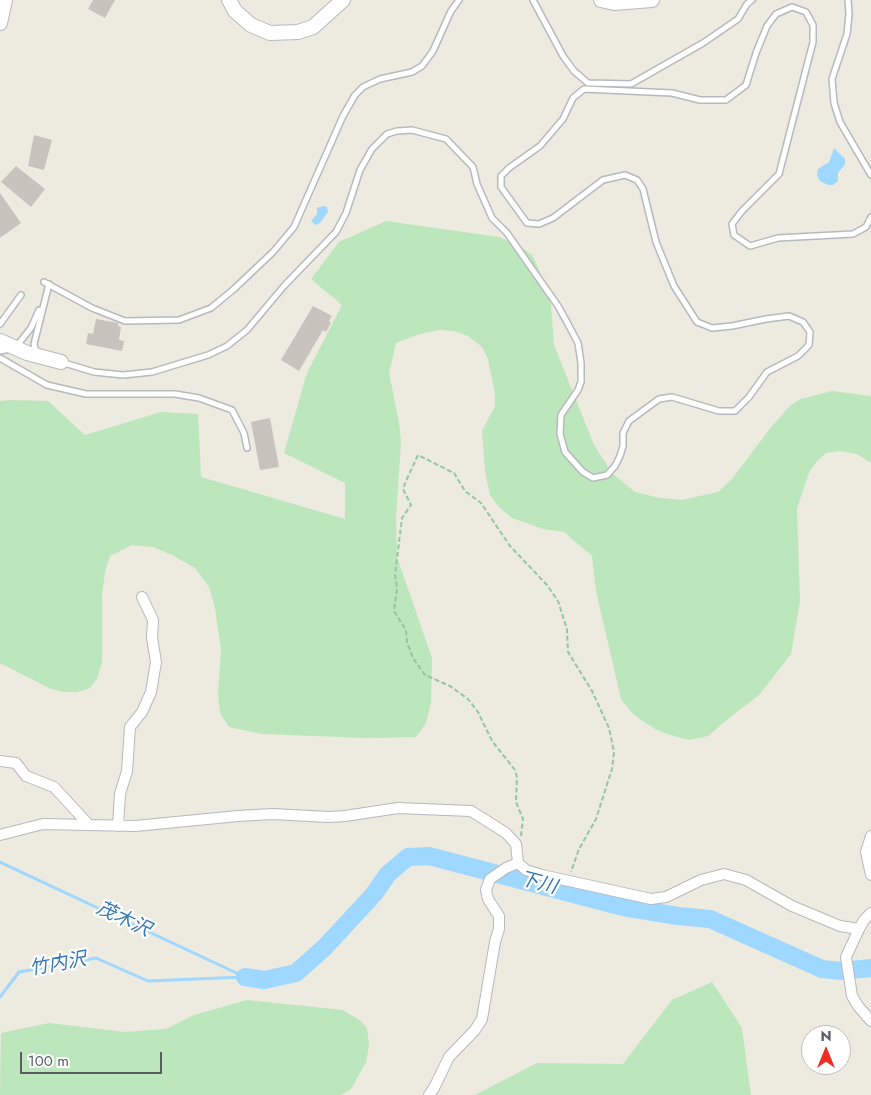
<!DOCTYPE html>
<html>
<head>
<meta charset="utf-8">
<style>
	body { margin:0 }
	#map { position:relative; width:871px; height:1095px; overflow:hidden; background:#edeae0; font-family:Jost,sans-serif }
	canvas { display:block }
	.north { position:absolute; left:801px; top:1025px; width:50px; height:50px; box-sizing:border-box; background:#fff; border:1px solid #bdbec0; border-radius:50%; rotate:0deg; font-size:14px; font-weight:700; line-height:20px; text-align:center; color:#595d62 }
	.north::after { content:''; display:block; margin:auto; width:18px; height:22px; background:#f02d23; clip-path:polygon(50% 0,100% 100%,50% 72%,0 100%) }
	.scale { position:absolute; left:20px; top:1052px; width:142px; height:22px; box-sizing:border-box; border:2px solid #595d62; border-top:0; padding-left:6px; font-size:15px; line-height:18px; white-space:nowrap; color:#595d62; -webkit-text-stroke:4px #fff; paint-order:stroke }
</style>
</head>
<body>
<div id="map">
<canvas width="871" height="1095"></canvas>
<div class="north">N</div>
<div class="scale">100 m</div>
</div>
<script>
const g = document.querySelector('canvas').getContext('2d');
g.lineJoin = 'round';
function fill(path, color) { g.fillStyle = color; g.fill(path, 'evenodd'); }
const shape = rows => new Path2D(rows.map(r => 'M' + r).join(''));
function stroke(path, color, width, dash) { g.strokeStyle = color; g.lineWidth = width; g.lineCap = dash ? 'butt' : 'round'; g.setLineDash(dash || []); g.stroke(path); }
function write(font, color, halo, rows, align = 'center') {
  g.font = font + ' Jost,"Noto Sans JP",sans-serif'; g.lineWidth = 4.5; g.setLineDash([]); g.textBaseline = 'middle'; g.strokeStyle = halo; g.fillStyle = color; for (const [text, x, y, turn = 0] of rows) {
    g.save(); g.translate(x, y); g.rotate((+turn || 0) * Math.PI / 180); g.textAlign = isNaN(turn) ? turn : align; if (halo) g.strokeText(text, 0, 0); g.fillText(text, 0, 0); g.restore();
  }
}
fill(shape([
	[386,221,499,237,518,245,532,255,550,294,554,345,594,445,612,473,635,492,660,498,682,500,718,492,732,479,772,426,792,404,801,399,832,391,871,396,871,463,857,454,840,451,826,453,816,462,809,473,797,508,800,601,791,654,759,695,724,722,708,736,689,740,670,735,655,729,634,715,621,699,596,591,592,556,564,532,543,529,512,518,499,507,490,495,485,471,482,431,495,406,495,394,488,359,482,347,468,336,454,331,439,330,420,334,396,343,389,373,399,422,401,443,396,517,397,557,432,658,431,702,426,723,416,737,366,738,262,734,229,727,220,713,218,694,221,650,215,608,209,587,195,568,172,555,153,547,132,545,110,556,105,572,102,595,102,662,97,679,90,688,78,692,64,692,51,689,0,663,0,401,10,400,48,401,85,435,161,412,198,414,201,477,345,519,345,483,284,453,307,373,342,305,311,279,339,242],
	[712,982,742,1028,751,1095,475,1095,537,1063,623,1064,672,1000],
	[247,1000,342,1010,360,1020,367,1028,369,1046,366,1062,351,1089,341,1095,0,1095,1,1033,49,1023,125,1032,166,1029,194,1015]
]), '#bce6bb');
fill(shape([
	[834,148,845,159,845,164,838,173,838,181,833,185,828,185,820,181,817,175,818,169,829,162],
	[323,206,327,207,328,212,320,223,315,225,311,221,317,214,317,208]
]), '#9ed7ff');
stroke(shape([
	[0,862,245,977],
	[0,997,19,972,96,958,148,981,244,977]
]), '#9ed7ff', 3);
stroke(shape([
	[245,977,264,980,296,973,325,947,374,894,388,874,408,857,429,856,623,907,678,916,710,919,822,969,841,971,871,968]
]), '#9ed7ff', 18);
fill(shape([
	[93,0,115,0,105,18,88,9],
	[34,135,52,140,44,170,28,166],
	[16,166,45,189,31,207,1,182],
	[0,193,21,223,0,238],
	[313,306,332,316,329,321,331,323,326,332,323,330,299,371,281,360],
	[96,319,118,323,118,326,121,327,119,340,124,341,122,351,86,344,88,333,93,334],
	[270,418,279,467,260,470,251,422]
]), '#c8c4bd');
const lane = shape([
	[533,0,563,56,574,71,588,83,631,84,703,43,738,19,747,4,752,0],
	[848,0,849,14,847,34,832,79,834,103,840,122,871,175],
	[44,282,92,308,125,321,179,320,211,308,234,289,273,252,294,227,343,116,355,95,363,87,380,79,412,72,422,66,433,51,451,11,459,0],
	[0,324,21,295],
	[0,351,15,348,31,328,39,310],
	[36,352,34,344,49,284],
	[0,358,47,385,86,394,175,394,199,398,232,410,244,433,247,448],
	[61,362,94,372,123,375,152,372,208,355,227,346,247,330,284,286,336,232,346,213,360,170,372,149,387,134,397,131,412,130,446,139,473,167,477,184,492,218,507,233,558,306,568,324,578,343,581,363,581,382,578,390,561,415,560,434,565,452,583,472,593,478,607,475,615,466,620,456,623,446,623,433,629,421,659,399,672,397,719,411,735,411,749,397,767,372,798,356,809,345,810,332,803,322,789,316,766,319,732,326,712,328,697,322,674,286,656,242,643,189,637,180,625,175,603,180,553,218,539,224,527,223,501,187,501,176,509,168,540,146,563,119,573,98,584,89,672,93,700,100,726,100,746,85,756,53,767,26,776,14,792,7,806,12,813,25,813,42,779,174,742,211,732,224,734,235,750,246,778,238,853,234,866,227,871,217]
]);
const street = shape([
	[0,761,16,763,26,776,54,787,89,825],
	[118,826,120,794,127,771,130,727,142,712,151,692,156,662,152,638,153,620,142,597],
	[0,835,43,824,135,826,238,816,272,814,329,817,345,816,398,808,471,811,506,833,516,844,518,863,526,870,542,875,651,899,666,897,701,880,724,874,746,880,792,906,840,926,859,929],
	[871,836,866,852,871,875],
	[871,913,864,920,859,929,846,957,852,996,858,1006,871,1021],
	[429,1095,434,1088,449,1057,475,1030,482,1019,495,942,499,929,499,916,488,899,486,890,490,879,506,868,518,863]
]);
const secondary = shape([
	[229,0,235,11,251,25,270,33,298,32,313,27,343,0],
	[601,0,614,3,652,0],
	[0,23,5,0],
	[0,341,27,353,61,362]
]);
stroke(lane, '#b6b9be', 8);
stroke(street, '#b6b9be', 12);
stroke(secondary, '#b6bac0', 16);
stroke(shape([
	[521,836,523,819,516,802,517,777,515,770,492,741,478,712,468,699,450,686,425,675,413,658,407,642,406,630,394,611,397,589,395,575,402,518,411,505,403,489,406,481,418,455,454,473,465,491,481,503,510,546,547,585,558,601,567,629,568,652,592,691,609,728,614,752,612,769,596,819,579,849,571,872]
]), '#94c7a1', 2, [5, 2.5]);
stroke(lane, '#fff', 5);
stroke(street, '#fff', 10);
stroke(secondary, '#fff', 14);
write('italic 19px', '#3878b5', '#fff', [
	["下川",538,884,15],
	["茂木沢",123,920,25],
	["竹内沢",58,965,-10]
]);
</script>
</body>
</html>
